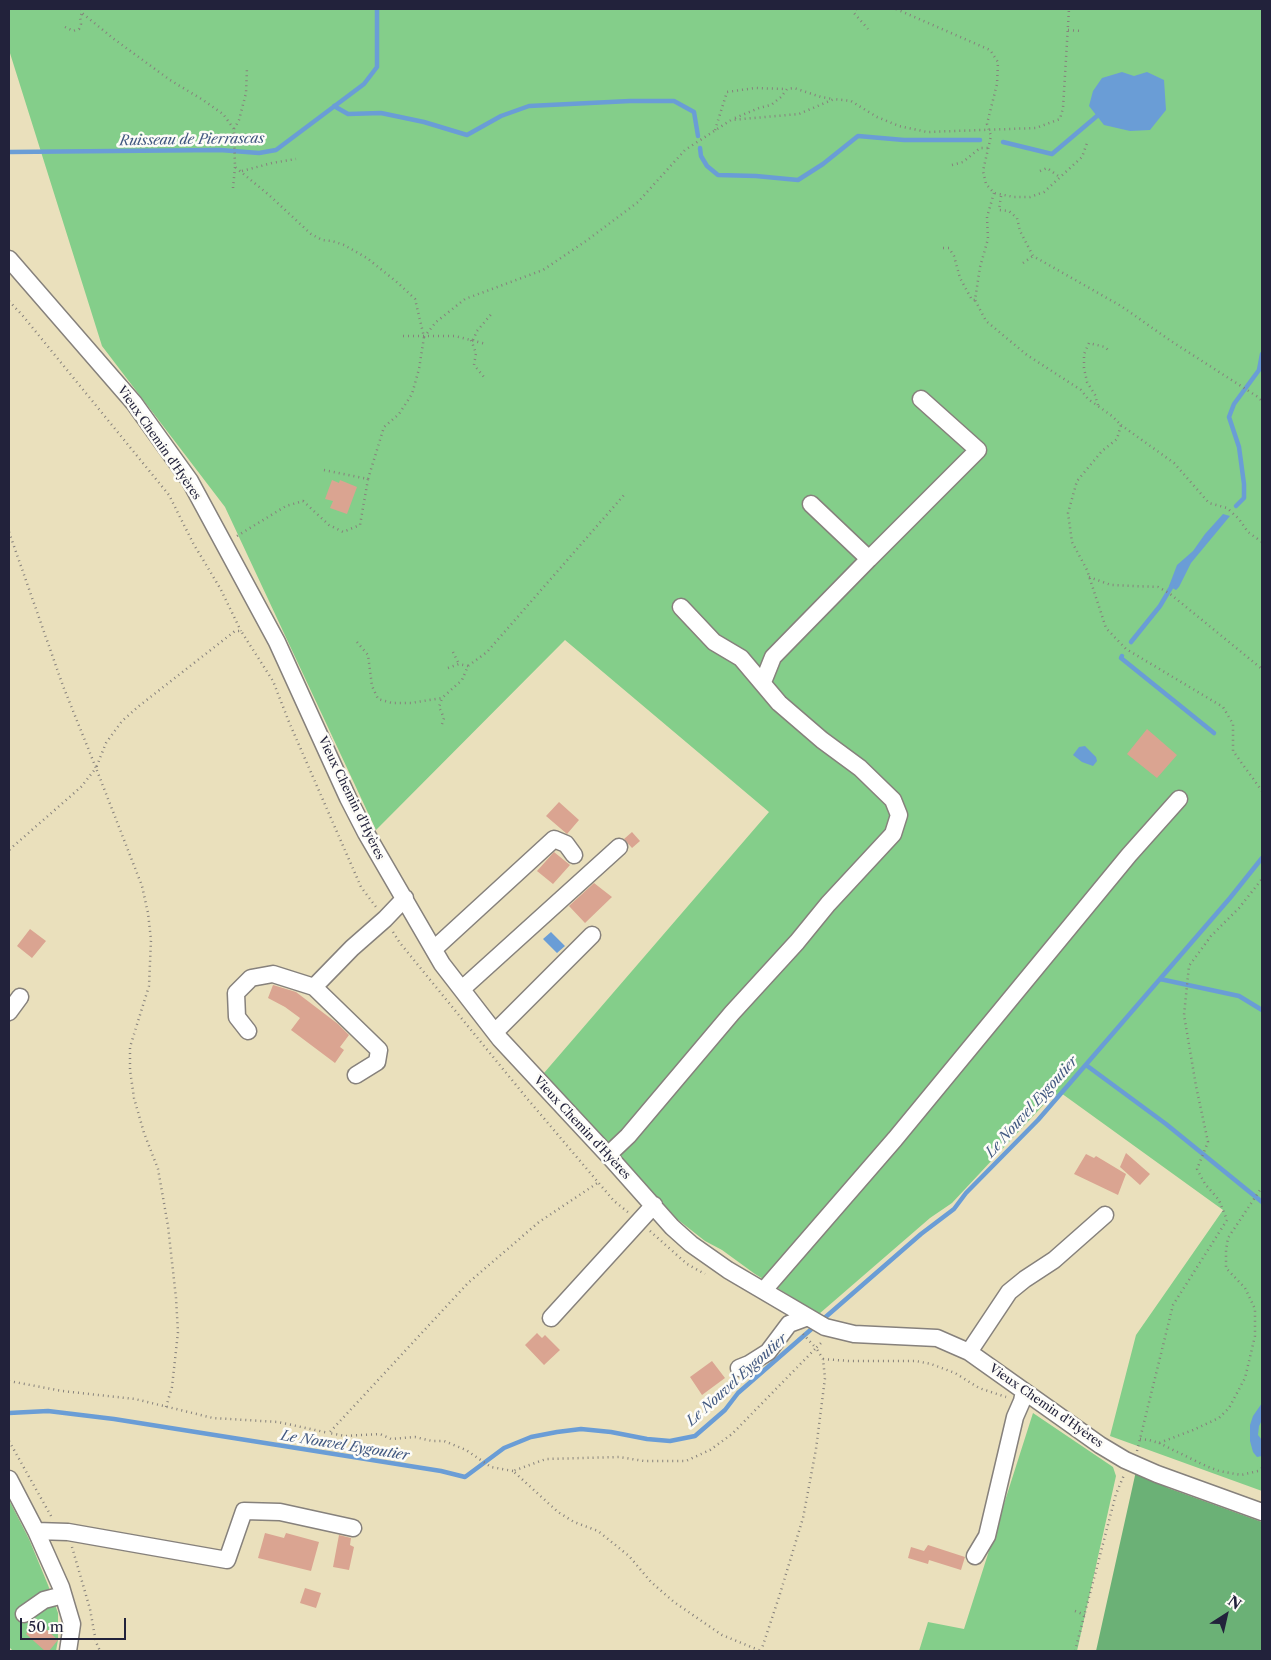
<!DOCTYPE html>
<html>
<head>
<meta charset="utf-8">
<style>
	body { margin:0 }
	#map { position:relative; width:1271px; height:1660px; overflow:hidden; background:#eae0bc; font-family:"Libre Caslon Text",serif }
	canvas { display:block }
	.frame { position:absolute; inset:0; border:10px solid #22223b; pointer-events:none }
	.north { position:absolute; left:1201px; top:1590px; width:50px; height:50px; -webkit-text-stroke:4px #fdfcf7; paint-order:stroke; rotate:35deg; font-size:14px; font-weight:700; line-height:20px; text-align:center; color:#22223b }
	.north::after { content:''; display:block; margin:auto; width:18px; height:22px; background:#22223b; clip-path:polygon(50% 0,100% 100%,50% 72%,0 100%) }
	.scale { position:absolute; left:20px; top:1618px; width:106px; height:22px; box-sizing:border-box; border:2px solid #22223b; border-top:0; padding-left:6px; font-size:15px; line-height:18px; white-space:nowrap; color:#22223b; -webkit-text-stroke:4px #fdfcf7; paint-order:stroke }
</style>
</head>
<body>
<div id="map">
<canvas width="1271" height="1660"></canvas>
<div class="frame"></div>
<div class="north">N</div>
<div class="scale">50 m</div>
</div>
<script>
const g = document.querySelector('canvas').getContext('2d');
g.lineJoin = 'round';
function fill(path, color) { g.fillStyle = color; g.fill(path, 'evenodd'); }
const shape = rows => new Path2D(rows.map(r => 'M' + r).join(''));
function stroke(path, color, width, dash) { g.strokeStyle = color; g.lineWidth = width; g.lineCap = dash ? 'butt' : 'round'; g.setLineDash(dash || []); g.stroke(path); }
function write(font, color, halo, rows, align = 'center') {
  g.font = font + ' "Libre Caslon Text",serif'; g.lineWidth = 5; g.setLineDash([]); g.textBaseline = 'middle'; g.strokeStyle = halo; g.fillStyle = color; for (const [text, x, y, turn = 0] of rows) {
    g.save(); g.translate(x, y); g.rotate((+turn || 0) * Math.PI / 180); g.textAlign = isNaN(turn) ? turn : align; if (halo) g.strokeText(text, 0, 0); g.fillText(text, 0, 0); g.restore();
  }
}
fill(shape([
	[9,9,1262,9,1262,1491,1110,1436,1136,1335,1223,1210,1061,1093,1050,1098,952,1203,930,1218,819,1314,755,1274,722,1250,705,1241,677,1219,544,1073,769,812,565,640,376,830,225,507,102,346,9,50],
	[1033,1413,1113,1467,1116,1476,1077,1651,919,1651,928,1622,964,1629],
	[9,1500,29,1539,48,1585,58,1613,58,1640,56,1651,13,1651,9,1647]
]), '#84ce8a');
fill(shape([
	[1136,1471,1168,1488,1262,1522,1262,1651,1096,1651]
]), '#6bb176');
fill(shape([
	[1122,72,1134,76,1147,72,1164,80,1166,110,1150,130,1130,131,1104,125,1089,106,1093,91,1102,78],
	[1223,514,1230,516,1191,563,1179,587,1176,590,1169,586,1177,565,1193,551,1205,534],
	[1085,746,1096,757,1097,761,1093,766,1082,762,1073,755,1079,747],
	[551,932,565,946,557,953,543,939],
	[1262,1403,1262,1420,1259,1426,1258,1435,1262,1440,1262,1456,1257,1457,1253,1452,1250,1441,1250,1425,1253,1416]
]), '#6a9dd6');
stroke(shape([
	[334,106,348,114,381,113,424,122,467,135,501,116,529,106,630,101,674,101,694,112,698,136],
	[1003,142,1052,154,1097,116],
	[700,148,701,156,707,166,718,175,756,176,798,180,823,164,858,136,904,140,980,140],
	[9,152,220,150,259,153,276,150,364,84,377,67,377,9],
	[1236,506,1244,498,1244,484,1239,447,1229,417,1234,404,1259,370,1262,354],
	[1131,642,1160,606,1173,584],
	[1122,656,1121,658,1214,733],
	[1160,979,1239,996,1262,1010],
	[1086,1065,1166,1124,1262,1202],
	[821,1321,921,1234,954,1209,966,1193,1038,1120,1230,898,1262,858],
	[9,1413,48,1411,114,1419,441,1471,465,1477,504,1448,531,1437,557,1432,581,1429,611,1432,647,1439,670,1441,695,1436,725,1410,738,1393,815,1326]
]), '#6a9dd6', 4.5);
fill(shape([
	[332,480,339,483,340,480,357,487,347,514,330,508,333,501,325,499],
	[1147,729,1177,755,1157,778,1127,754],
	[559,802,579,820,567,834,546,816],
	[632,832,640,841,632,848,624,839],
	[554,852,570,865,553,884,537,871],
	[594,883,612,897,585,923,569,906],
	[30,929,46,941,32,958,17,946],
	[273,985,296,992,338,1024,349,1035,340,1047,344,1050,335,1063,291,1030,300,1018,285,1007,268,998],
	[1126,1153,1150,1174,1140,1185,1120,1167],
	[1086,1154,1094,1158,1096,1156,1126,1174,1118,1195,1074,1174],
	[537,1333,542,1338,545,1335,560,1350,544,1365,525,1345],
	[712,1361,725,1378,702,1395,690,1377],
	[265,1533,284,1538,286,1533,319,1542,311,1571,258,1558],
	[339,1535,351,1538,350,1545,354,1547,349,1570,333,1567],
	[928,1545,965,1557,961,1570,929,1560,928,1564,908,1558,911,1547,924,1551],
	[305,1588,321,1593,316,1608,300,1603],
	[37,1621,58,1640,49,1651,45,1651,26,1634]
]), '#daa491');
const minor = shape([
	[9,259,134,403,190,481,277,642,348,798,366,833,442,964,500,1039,608,1155,672,1227,691,1244,728,1270,825,1327,854,1334,937,1338,969,1352,1100,1445,1125,1460,1157,1474,1262,1512],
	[869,559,978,450,921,399],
	[763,682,773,657,869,559,811,504],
	[434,949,554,839,566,844,574,855],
	[314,987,379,1050,377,1062,356,1075],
	[462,989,619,847],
	[9,1012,20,997],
	[248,1031,237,1017,236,993,251,978,273,974,314,987,352,948,385,919,405,898],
	[495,1032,592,935],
	[608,1155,628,1136,732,1013,797,942,828,904,893,834,899,815,893,800,860,768,822,740,779,703,741,658,714,642,681,607],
	[764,1290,895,1139,1129,855,1179,799],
	[551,1318,654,1205],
	[969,1352,1009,1292,1025,1279,1054,1260,1105,1215],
	[739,1368,749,1364,768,1352,789,1324,808,1317],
	[9,1479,36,1531,61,1587,72,1624,68,1651],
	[36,1531,68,1532,227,1560,244,1511,280,1512,353,1528],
	[975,1556,987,1536,1015,1417,1022,1401,1024,1391],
	[24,1614,44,1600,63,1595]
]);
stroke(minor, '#86817c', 19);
stroke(shape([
	[81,9,82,13,114,39,170,80,203,100,223,114,234,129,235,167,269,195,311,234,322,240,332,241,344,245,367,258,398,283,415,299,424,337,419,369,412,394,399,414,384,427,368,479,324,470],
	[856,9,854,13,868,29],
	[896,9,990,50,998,62,997,84,987,124,991,136,983,171,986,184,994,193,1014,197,1030,197,1044,192,1082,157,1087,143],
	[65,27,73,31,79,29,81,24,80,17,82,13],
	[1068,30,1081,31],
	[735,118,759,108,771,105,781,97,787,89,794,88,821,97,833,99],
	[234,129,239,120,246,93,247,68],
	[715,130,727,92,755,88,786,89],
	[952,165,963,162,980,148,989,148],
	[242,171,272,163,296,159],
	[1040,171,1047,168,1061,178],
	[233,188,235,167],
	[994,193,987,217,988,239,980,267,975,300,986,321,1027,355,1081,390,1088,399,1112,416,1121,425,1117,439,1102,451,1077,481,1068,513,1072,542,1087,570,1106,628,1126,649,1223,707,1233,724,1233,751,1262,791],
	[1001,196,999,210,1009,211,1017,218,1020,231,1033,256,1121,306,1171,341,1258,397,1262,401],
	[943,248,949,248,954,256,960,278,972,300,975,300],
	[1023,263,1033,256],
	[9,301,23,316,169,495,193,543,220,588,241,631],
	[403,336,455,336,486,344],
	[424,337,436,322,465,299,543,270,586,241,638,202,685,150,731,120,799,114,834,99,851,101,877,117,899,126,927,132,1036,128,1060,119,1063,108,1069,9],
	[471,340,476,353,474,365,484,377],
	[473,340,477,331,493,312],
	[1098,405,1095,395,1087,382,1084,368,1084,354,1089,343,1105,347,1109,351],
	[1121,425,1174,463,1209,503,1227,508,1239,519,1248,532,1262,542],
	[9,532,63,686,96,768,81,787,9,850],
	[237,536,286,506,303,501,329,525,343,532,360,525,368,479],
	[1089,577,1111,585,1158,587,1169,593,1262,669],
	[357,642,368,655,372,686,378,699,392,703,411,703,442,698,462,680,468,666,487,652,624,495],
	[453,652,459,664],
	[448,668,459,664,468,666],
	[442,724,444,718,439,707,442,698],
	[393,932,400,943,525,1096,614,1201,629,1213],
	[650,1231,687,1264,705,1274],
	[803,1334,816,1348,823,1341],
	[823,1359,849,1361,916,1361,931,1364,955,1373,979,1388,1006,1397],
	[9,1381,62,1391,135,1399,213,1418,278,1422,329,1433],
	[166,1407,172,1387,178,1332,176,1298,168,1226,158,1169,144,1133,134,1098,130,1070,130,1047,149,986,151,940,148,913,142,886,96,768,106,743,122,721,139,706,235,631,241,631,273,681,289,722,361,887,376,907],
	[1140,1439,1149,1440,1159,1443,1193,1430,1219,1418,1229,1408,1245,1378,1255,1336,1255,1309,1245,1288,1226,1268,1226,1250,1228,1238,1262,1187],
	[9,1441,51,1516],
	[1159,1443,1206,1466,1219,1471,1241,1475,1258,1471,1262,1468],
	[1137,1451,1173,1305,1227,1220,1219,1200,1205,1184,1197,1169,1208,1142,1196,1086,1184,1015,1189,966,1211,936,1239,908,1262,879],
	[513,1471,491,1467,466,1450,444,1441,432,1441,415,1437,391,1439,380,1434,345,1436,329,1433,468,1283,539,1222,599,1182],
	[72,1547,90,1609,96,1642,100,1651],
	[1075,1611,1085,1615],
	[761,1651,779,1597,803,1518,816,1449,825,1378,823,1359,816,1348,732,1434,710,1450,686,1461,644,1461,619,1457,546,1459,513,1471,558,1512,574,1522,598,1531,629,1556,651,1582,674,1602,722,1635,761,1651],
	[1075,1651,1116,1494,1124,1475]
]), '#86817c', 2.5, [1, 4]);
stroke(minor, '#fff', 16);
write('12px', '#22223b', '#fdfcf7', [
	["Vieux Chemin d'Hyères",159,443,55],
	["Vieux Chemin d'Hyères",351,798,64],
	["Vieux Chemin d'Hyères",582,1128,47],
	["Vieux Chemin d'Hyères",1046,1406,35]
]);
write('italic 14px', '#425981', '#fdfcf7', [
	["Ruisseau de Pierrascas",192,140,-1],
	["Le Nouvel Eygoutier",1032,1107,-48],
	["Le Nouvel Eygoutier",737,1380,-42],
	["Le Nouvel Eygoutier",345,1446,9]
]);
</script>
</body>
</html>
